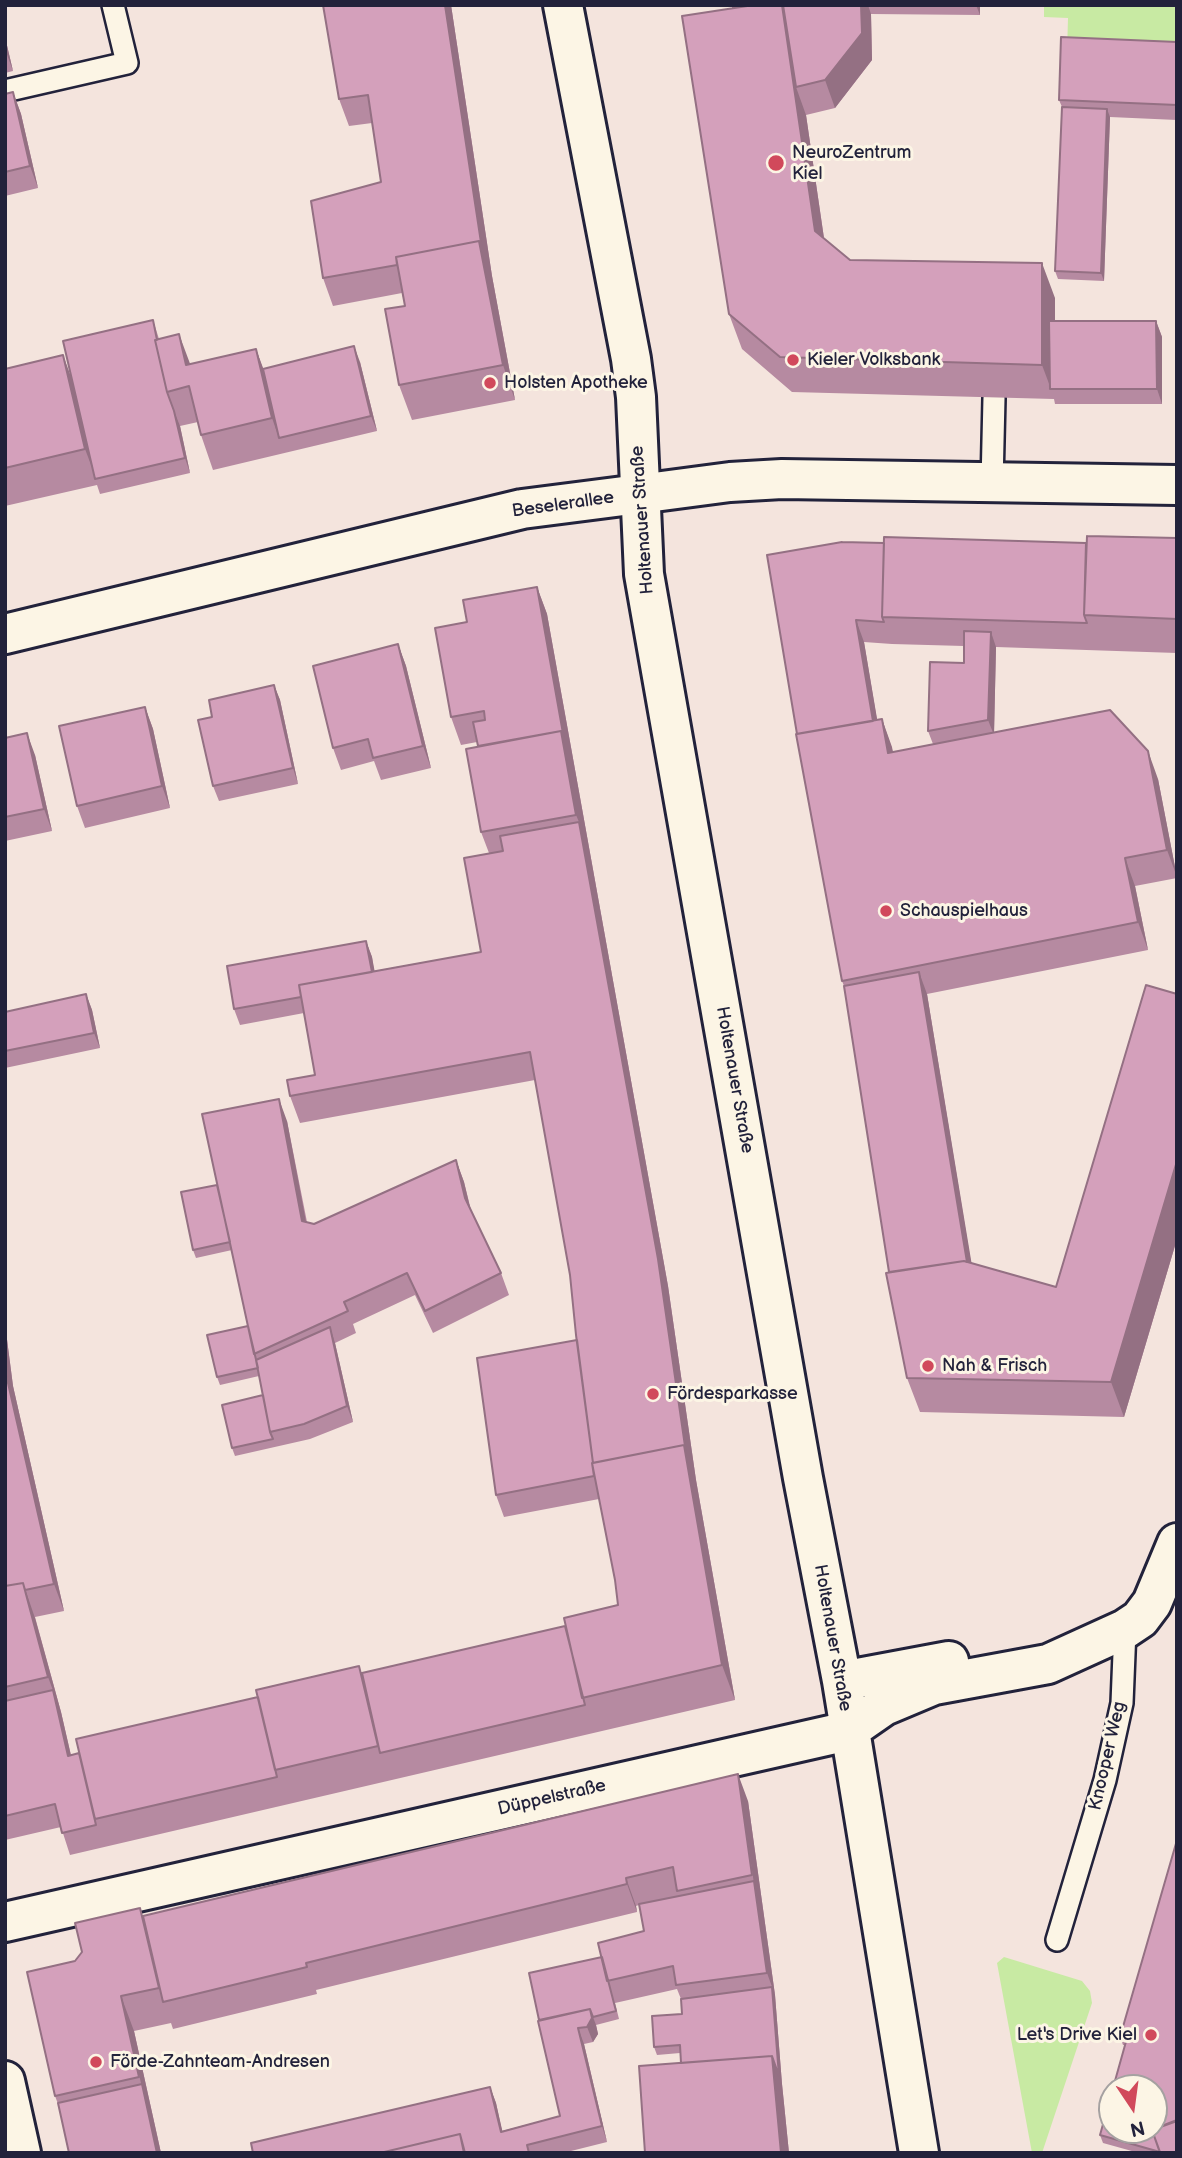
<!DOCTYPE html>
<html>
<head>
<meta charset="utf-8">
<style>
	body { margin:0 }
	#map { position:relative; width:1182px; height:2158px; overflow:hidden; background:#f4e4dd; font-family:"Balsamiq Sans",sans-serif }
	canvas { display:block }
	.frame { position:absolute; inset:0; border:7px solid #22223b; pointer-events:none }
	.north { position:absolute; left:1098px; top:2074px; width:70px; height:70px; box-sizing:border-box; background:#fcf5e5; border:2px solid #a5a1a1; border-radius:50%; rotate:167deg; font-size:19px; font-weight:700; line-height:28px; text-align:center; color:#22223b }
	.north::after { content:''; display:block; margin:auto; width:24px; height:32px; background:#d1495b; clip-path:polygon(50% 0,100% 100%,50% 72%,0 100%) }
</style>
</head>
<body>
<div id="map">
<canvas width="1182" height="2158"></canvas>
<div class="frame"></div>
<div class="north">N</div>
</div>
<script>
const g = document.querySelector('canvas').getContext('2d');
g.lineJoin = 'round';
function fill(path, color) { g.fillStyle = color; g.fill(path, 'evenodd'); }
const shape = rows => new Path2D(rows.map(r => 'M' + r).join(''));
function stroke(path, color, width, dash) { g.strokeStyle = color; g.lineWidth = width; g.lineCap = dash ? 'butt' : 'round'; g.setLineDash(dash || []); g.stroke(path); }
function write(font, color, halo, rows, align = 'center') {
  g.font = font + ' "Balsamiq Sans",sans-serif'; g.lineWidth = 6; g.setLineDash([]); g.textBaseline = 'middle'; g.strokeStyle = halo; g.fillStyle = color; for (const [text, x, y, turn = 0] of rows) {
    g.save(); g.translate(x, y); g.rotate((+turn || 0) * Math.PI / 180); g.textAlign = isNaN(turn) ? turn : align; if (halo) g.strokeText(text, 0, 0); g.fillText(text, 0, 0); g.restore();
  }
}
fill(shape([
	[1044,5,1177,5,1177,57,1067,53,1068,18,1044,17],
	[1004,1957,1082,1981,1090,1991,1092,2003,1042,2153,1032,2153,997,1963]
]), '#c8eaa3');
const service = shape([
	[5,91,127,63,113,5],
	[992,484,994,398],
	[1057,1940,1105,1780,1122,1703,1125,1629]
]);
const minor = shape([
	[5,634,522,509,639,494],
	[5,1922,848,1731],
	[5,2081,21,2153]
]);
const tertiary = shape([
	[639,494,730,482,782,479,1177,485]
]);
const secondary = shape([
	[563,5,631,359,636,397,644,574,803,1478,842,1681,919,2153],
	[842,1681,949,1661],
	[848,1731,884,1706,934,1685,1048,1664,1125,1629,1140,1619,1152,1603,1177,1543]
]);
stroke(service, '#22223b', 26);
stroke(minor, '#22223b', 44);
stroke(tertiary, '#22223b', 44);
stroke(secondary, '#22223b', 44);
stroke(service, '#fcf5e5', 21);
stroke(minor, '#fcf5e5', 38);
stroke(tertiary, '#fcf5e5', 38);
stroke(secondary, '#fcf5e5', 38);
fill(shape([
	[451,5,492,276,515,400,412,420,399,385,405,306,402,293,333,306,323,278,381,182,372,123,349,126,339,99],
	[733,5,980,5,980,15,871,14,872,60,835,108,806,115,824,238,850,260,1055,298,1055,321,1156,321,1162,337,1162,404,1055,404,1054,399,792,392,742,349,729,314],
	[5,37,13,71,5,73],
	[1177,42,1177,120,1110,117,1104,281,1058,279,1055,271,1062,107,1059,100],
	[13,92,21,114,38,188,5,196,5,94],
	[153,320,159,339,190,365,256,349,263,369,360,362,377,431,213,470,201,435,198,422,180,426,190,473,100,494,97,485,5,506,5,369,71,377],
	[1177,538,1177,653,996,647,994,732,1158,779,1177,878,1135,886,1148,950,927,994,971,1263,1056,1287,1177,994,1177,1239,1124,1417,920,1412,907,1378,889,1272,844,986,842,981,797,734,884,543,1086,543],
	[864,642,892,644,964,646,964,663,928,731,933,744,893,752,882,719,877,720],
	[537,587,547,614,668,1286,696,1480,735,1700,70,1855,61,1827,5,1840,5,1324,13,1386,64,1611,35,1617,61,1712,71,1755,362,1673,565,1626,618,1605,615,1580,599,1499,504,1517,496,1495,577,1340,570,1275,535,1080,300,1123,290,1096,315,1075,304,1013,240,1025,234,1009,366,941,372,957,374,971,481,952,489,853,481,832,478,746,477,742,461,745,451,717,467,622],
	[398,644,406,666,431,768,381,780,374,761,341,770,333,748],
	[274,685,280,700,298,784,219,801,213,786,212,717],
	[145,707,153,729,170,808,85,828,77,806],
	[5,738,35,755,52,831,5,841],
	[86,994,92,1010,100,1048,5,1068,5,1012],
	[287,1121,307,1222,314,1224,456,1160,464,1182,471,1210,501,1273,509,1295,433,1333,415,1295,353,1324,356,1333,335,1343,353,1422,310,1439,235,1456,232,1448,263,1395,259,1376,220,1385,217,1377,248,1326,232,1250,196,1258,193,1250,217,1184],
	[748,1801,775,1995,782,2084,789,2153,645,2153,681,2063,680,2053,657,2055,654,2047,682,2014,681,1999,677,1989,615,2003,619,2019,596,2025,598,2034,593,2042,584,2044,607,2142,563,2153,253,2153,490,2087,496,2103,502,2131,560,2116,538,2021,602,1957,644,1931,639,1905,636,1906,637,1912,316,1990,317,1994,173,2029,171,2023,134,2031,161,2153,69,2153,58,2104,55,2096,75,1961,143,1916],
	[1177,1840,1177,2153,1139,2153,1103,2143,1100,2135,1125,2045,1123,2045,1120,2037]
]), '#b68aa1');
fill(shape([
	[445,5,451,5,492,276,482,249],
	[782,5,801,86,796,87,806,115,828,266,815,231],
	[861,5,868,5,871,14,872,60,835,108,825,80],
	[976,5,980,5,980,15],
	[5,37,13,71,5,49],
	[13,92,21,114,38,188,30,166],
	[1107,109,1110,117,1104,281,1101,273],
	[479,241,492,276,515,400,503,365],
	[1042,263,1055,298,1055,389,1051,389,1042,365],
	[1156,321,1162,337,1162,404,1157,389],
	[179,334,192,369,186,365],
	[354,346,360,362,377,431,371,416],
	[256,349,269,384,279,438,272,418],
	[63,355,76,390,96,478,85,449],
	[174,411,180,426,190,473,185,458],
	[537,587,547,614,668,1286,696,1480,735,1700,722,1665,684,1445,579,822,576,815,561,731],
	[856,620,864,642,882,748,874,726],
	[991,632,996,647,994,735,988,720],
	[398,644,406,666,431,768,423,746],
	[274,685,280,700,298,784,293,768],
	[145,707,153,729,170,808,162,786],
	[882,719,892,747,898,780,888,753],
	[27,733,35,755,52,831,44,809],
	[1148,751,1158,779,1177,877,1167,850],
	[1125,858,1135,886,1148,950,1138,922],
	[366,941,372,957,380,1000,374,984],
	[919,972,927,994,977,1296,969,1274],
	[86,994,92,1010,100,1048,94,1033],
	[279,1099,287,1121,310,1243,302,1221],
	[456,1160,464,1182,473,1220,465,1198],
	[1177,1161,1177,1239,1124,1417,1111,1382],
	[5,1324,13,1386,64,1611,54,1584,5,1370],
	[330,1327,335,1343,353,1422,347,1406],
	[23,1583,35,1618,61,1712,48,1677],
	[53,1690,61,1712,76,1778,68,1756],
	[738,1774,748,1801,775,1995,767,1973],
	[626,1878,636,1906,637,1912,627,1884],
	[772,1987,775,1995,782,2084,789,2153,781,2153,772,2056],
	[121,1996,134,2031,161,2153,157,2153],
	[590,2009,596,2025,598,2034,593,2042,587,2027],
	[578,2028,584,2044,607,2142,602,2126],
	[490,2087,496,2103,506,2147,501,2132]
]), '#947083');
const building = shape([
	[323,5,445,5,482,249,479,241,396,257,397,265,323,278,311,201,381,182,368,95,339,99,323,5],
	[733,5,754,5,733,8,733,5],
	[754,5,782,5,815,231,850,260,1042,263,1042,365,780,357,729,314,682,16,754,5],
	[783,5,861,5,862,33,825,80,796,87,783,5],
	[1061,37,1177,42,1177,105,1059,100,1061,37],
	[13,92,30,166,5,172,5,94,13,92],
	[1062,107,1107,109,1101,273,1055,271,1062,107],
	[479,241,503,365,399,385,385,309,405,306,396,257,479,241],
	[153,320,157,340,155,340,167,392,174,411,185,458,95,479,63,341,153,320],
	[1049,321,1156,321,1157,389,1050,389,1049,321],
	[179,334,186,365,256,349,272,418,201,435,189,386,167,392,155,340,179,334],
	[354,346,371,416,279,438,263,369,354,346],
	[63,355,85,449,5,468,5,369,63,355],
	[1087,536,1177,538,1177,619,1084,615,1087,536],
	[884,537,1086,543,1084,615,1087,623,882,617,884,537],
	[842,542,884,543,882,617,884,622,856,620,873,721,797,734,767,555,842,542],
	[537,587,564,739,561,731,478,746,473,722,485,720,484,711,451,717,435,628,467,622,463,600,537,587],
	[964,631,991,632,988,720,928,731,930,662,964,663,964,631],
	[398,644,423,746,373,758,368,739,333,748,313,666,398,644],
	[274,685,293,768,213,786,198,720,212,717,209,700,274,685],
	[145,707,162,786,77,806,59,726,145,707],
	[1110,710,1148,751,1167,850,1125,858,1138,922,842,981,796,734,882,719,888,753,1110,710],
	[561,731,576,815,481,832,466,749,561,731],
	[27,733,44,809,5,817,5,738,27,733],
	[579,822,658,1259,686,1453,684,1445,593,1463,576,1335,570,1275,530,1052,290,1096,287,1080,315,1075,299,985,481,952,464,858,503,851,500,836,579,822],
	[366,941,372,972,299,985,301,997,234,1009,227,966,366,941],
	[919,972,967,1262,964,1261,889,1272,844,986,919,972],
	[1146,985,1177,994,1177,1161,1111,1382,907,1378,886,1273,964,1261,1056,1287,1146,985],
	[86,994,94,1033,5,1051,5,1012,86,994],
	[279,1099,302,1221,314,1224,456,1160,465,1198,501,1273,425,1311,407,1273,344,1302,348,1311,254,1354,202,1114,279,1099],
	[217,1185,230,1242,193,1250,181,1192,217,1185],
	[248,1326,258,1368,217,1377,207,1335,248,1326],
	[330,1327,347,1406,304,1424,270,1432,256,1360,330,1327],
	[577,1340,593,1463,592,1463,594,1476,496,1495,477,1358,577,1340],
	[5,1370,54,1584,25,1590,23,1583,5,1586,5,1370],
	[263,1395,270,1432,273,1439,232,1448,222,1405,263,1395],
	[684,1445,722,1665,582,1698,564,1618,618,1605,615,1580,592,1463,684,1445],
	[23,1583,48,1677,5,1687,5,1586,23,1583],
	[565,1626,585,1705,380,1753,362,1673,565,1626],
	[359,1666,378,1746,275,1770,256,1690,359,1666],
	[53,1690,68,1756,79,1753,96,1825,62,1833,55,1804,5,1816,5,1701,53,1690],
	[258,1697,277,1777,95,1819,76,1739,258,1697],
	[738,1774,752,1875,677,1891,673,1867,626,1878,627,1884,306,1963,307,1967,163,2002,143,1916,738,1774],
	[1177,1840,1177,2120,1154,2129,1154,2088,1113,2088,1127,2038,1120,2037,1177,1840],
	[754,1881,767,1973,676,1985,673,1966,607,1981,598,1943,644,1931,639,1904,754,1881],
	[140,1908,159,1988,121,1996,139,2077,55,2096,27,1972,75,1961,82,1952,75,1923,140,1908],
	[602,1957,616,2011,593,2017,590,2009,539,2020,529,1973,602,1957],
	[772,1987,779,2076,772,2056,681,2063,680,2045,654,2047,652,2016,682,2014,681,1999,772,1987],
	[590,2009,592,2018,587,2027,578,2028,602,2126,527,2145,529,2153,465,2153,460,2134,380,2153,253,2153,251,2143,490,2087,501,2132,560,2116,538,2021,590,2009],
	[772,2056,781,2153,645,2153,639,2066,772,2056],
	[142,2084,157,2153,69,2153,58,2103,142,2084],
	[1112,2092,1112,2130,1152,2130,1160,2152,1100,2135,1112,2092],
	[1177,2121,1177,2153,1160,2153,1152,2130,1177,2121],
	[460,2134,464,2153,380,2153,460,2134]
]);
fill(building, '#d4a0bb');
stroke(building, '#947083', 2);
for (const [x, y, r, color] of [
	[776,163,9,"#d1495b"],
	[793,360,7,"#d1495b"],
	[490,383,7,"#d1495b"],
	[886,911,7,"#d1495b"],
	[928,1366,7,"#d1495b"],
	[653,1394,7,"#d1495b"],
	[1151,2035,7,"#d1495b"],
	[96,2062,7,"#d1495b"]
]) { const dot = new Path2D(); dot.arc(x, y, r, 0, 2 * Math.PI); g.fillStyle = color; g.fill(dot); stroke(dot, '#fcf5e5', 2.5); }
write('18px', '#22223b', '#fcf5e5', [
	["NeuroZentrum",792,153],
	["Kiel",792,174],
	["Kieler Volksbank",807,360],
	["Holsten Apotheke",504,383],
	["Schauspielhaus",900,911],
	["Nah & Frisch",942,1366],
	["Fördesparkasse",667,1394],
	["Let's Drive Kiel",1137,2035,"right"],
	["Förde-Zahnteam-Andresen",110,2062]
], 'left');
write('18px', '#22223b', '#fcf5e5', [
	["Beselerallee",563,505,-8],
	["Holtenauer Straße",643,520,-94],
	["Holtenauer Straße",734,1080,80],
	["Holtenauer Straße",832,1638,80],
	["Knooper Weg",1108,1756,-77],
	["Düppelstraße",552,1798,-13]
]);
</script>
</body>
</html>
